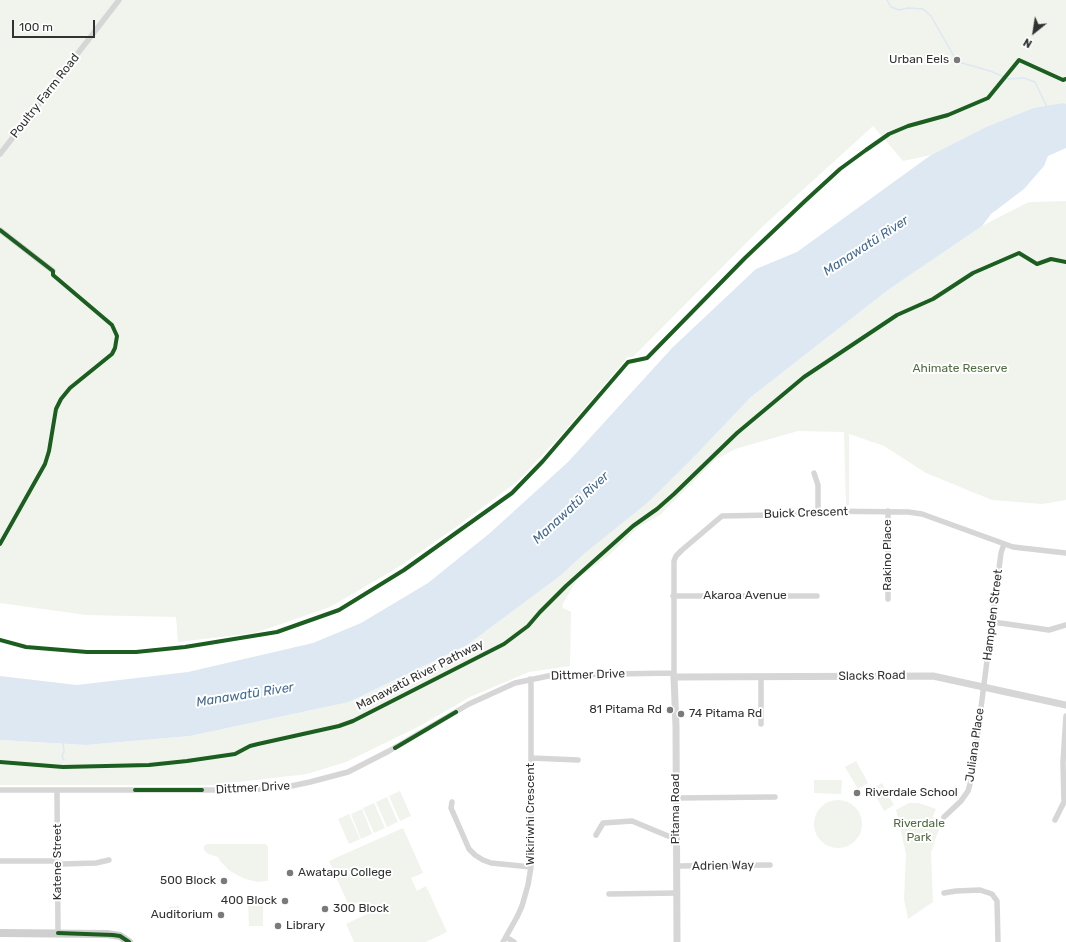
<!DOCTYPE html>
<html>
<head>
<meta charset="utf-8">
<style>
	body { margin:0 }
	#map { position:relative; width:1066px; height:942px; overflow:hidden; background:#fff; font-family:Rubik,sans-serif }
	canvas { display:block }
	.north { position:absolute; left:1014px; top:12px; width:40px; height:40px; -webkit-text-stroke:3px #fff; paint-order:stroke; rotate:210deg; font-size:11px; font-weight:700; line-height:16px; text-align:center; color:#323232 }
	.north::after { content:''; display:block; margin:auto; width:14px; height:18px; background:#323232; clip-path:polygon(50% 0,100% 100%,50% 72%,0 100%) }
	.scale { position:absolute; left:12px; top:20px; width:83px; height:18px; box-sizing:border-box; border:2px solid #323232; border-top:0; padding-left:5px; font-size:12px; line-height:14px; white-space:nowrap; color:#323232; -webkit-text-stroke:3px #fff; paint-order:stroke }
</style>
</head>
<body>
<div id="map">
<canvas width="1066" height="942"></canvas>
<div class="north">N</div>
<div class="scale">100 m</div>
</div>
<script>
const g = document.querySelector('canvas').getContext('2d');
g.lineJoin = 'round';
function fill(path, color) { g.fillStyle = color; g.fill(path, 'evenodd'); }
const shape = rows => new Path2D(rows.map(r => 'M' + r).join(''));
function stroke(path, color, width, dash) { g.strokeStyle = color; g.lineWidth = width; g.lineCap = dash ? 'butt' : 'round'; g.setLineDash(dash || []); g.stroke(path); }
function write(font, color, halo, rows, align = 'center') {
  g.font = font + ' Rubik,sans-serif'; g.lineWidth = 4; g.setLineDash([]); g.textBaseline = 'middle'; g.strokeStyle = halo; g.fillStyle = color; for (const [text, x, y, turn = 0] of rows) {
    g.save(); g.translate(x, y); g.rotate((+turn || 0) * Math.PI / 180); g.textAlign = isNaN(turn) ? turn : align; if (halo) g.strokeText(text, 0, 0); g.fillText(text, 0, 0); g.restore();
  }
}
fill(shape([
	[0,0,1066,0,1066,104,1033,108,986,127,931,155,903,161,873,126,762,227,633,357,628,357,563,433,517,482,456,527,397,568,330,607,255,633,178,642,176,617,86,615,0,603],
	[1066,201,1066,500,1042,504,992,500,926,473,884,446,849,434,849,505,846,505,844,432,798,431,735,449,715,460,660,515,640,526,608,556,578,578,562,605,563,608,571,612,570,666,529,672,470,697,420,726,346,762,307,774,213,785,0,785,0,740,86,745,190,736,349,702,467,645,560,576,585,553,646,502,690,461,751,397,888,290,982,226,1013,210,1029,202],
	[856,761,868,783,858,789,845,767],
	[814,780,842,780,841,794,814,793],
	[882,783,894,805,884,811,872,789],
	[400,791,411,816,400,821,389,796],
	[387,797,398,822,387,827,376,802],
	'814 824a24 24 0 1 1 48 0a24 24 0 1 1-48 0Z',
	[374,803,385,828,374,833,363,808],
	[909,803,919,803,936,809,933,816,934,821,941,826,936,837,931,853,933,902,908,919,904,899,906,854,896,810],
	[362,809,372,834,361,839,351,814],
	[349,814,360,839,349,844,338,819],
	[403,828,423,873,411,878,417,891,426,886,447,932,426,942,354,942,346,924,367,914,361,901,349,906,329,861],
	[207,844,266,844,268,847,268,881,257,882,243,878,230,871,221,862,218,857,208,854,204,850,204,846],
	[248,902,263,902,263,926,249,926],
	[179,906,181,916,170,918,169,907]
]), '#f0f4ed');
fill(shape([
	[1064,103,1066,104,1066,148,1048,156,1044,166,1024,189,991,214,982,226,888,290,751,397,690,461,647,503,585,553,560,576,467,645,349,702,190,736,86,745,0,740,0,676,77,685,188,672,313,643,361,623,428,583,490,533,568,462,673,347,756,269,797,252,931,155,986,127,1033,108]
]), '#dee8f2');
stroke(shape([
	[887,0,891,7,899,10,908,8,923,9,931,16,955,58,962,63,990,71,1009,79,1024,78,1035,82,1047,107],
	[63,743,64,751,62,757,64,760]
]), '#dee8f2', 1.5);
stroke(shape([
	[0,154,119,0],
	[0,230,53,271],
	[814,473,818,485,818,511],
	[673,596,817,596],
	[888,599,888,511],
	[993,622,1049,630,1066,625],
	[674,677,674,561,676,556,682,550,722,516,772,515,818,511,908,512,922,514,1013,547,1066,553],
	[761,677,761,724],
	[531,758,578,760],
	[0,790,247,790,282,788,310,782,348,772,389,751,469,704,515,683,553,675,674,673],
	[57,790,58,933],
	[676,798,775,797],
	[452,802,451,808,469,849,475,855,483,860,491,863,531,867],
	[944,817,961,801,968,791,972,777,1001,553,1004,544],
	[1055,820,1064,802,1063,762,1066,716],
	[596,835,603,823,632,821,668,836,676,836],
	[0,861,52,861,62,864,96,863,109,860],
	[677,866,770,865],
	[944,893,956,891,980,890,992,894,997,901,998,942],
	[609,894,677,893],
	[506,937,514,942],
	[503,942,517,917,522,906,528,885,531,867,531,684,530,679]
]), '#d6d6d6', 5.5);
stroke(shape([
	[677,942,676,726,674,677,933,676,1066,705]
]), '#d6d6d6', 7);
stroke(shape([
	[0,933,107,934,120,936,129,942]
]), '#cfcfcf', 8);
stroke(shape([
	[0,230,53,271,53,275,112,325,117,336,115,348,112,354,70,388,61,399,56,409,49,451,45,464,0,544],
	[0,640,26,647,87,652,136,652,185,647,277,632,339,610,404,570,512,493,543,461,628,362,647,358,745,258,805,201,840,169,866,150,889,134,908,126,948,115,988,98,1019,60,1063,80,1066,79],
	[395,748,456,712],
	[0,762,63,767,149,765,187,761,235,754,250,746,258,744,339,726,353,721,504,644,528,626,540,612,566,586,633,526,657,509,674,494,737,433,804,377,897,315,933,299,973,273,1019,253,1037,264,1051,259,1066,262],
	[135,790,202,790],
	[58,933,113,935,120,936,129,942]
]), '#1b5e20', 4);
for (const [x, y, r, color] of [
	[957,60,4,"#7a7a7a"],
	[670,710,4,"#7a7a7a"],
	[681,714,4,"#7a7a7a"],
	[857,793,4,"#7a7a7a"],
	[290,873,4,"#7a7a7a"],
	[224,881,4,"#7a7a7a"],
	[285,901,4,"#7a7a7a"],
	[325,909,4,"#7a7a7a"],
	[221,915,4,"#7a7a7a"],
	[278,926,4,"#7a7a7a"]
]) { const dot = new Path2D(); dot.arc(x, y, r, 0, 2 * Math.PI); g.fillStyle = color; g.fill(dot); stroke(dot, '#fff', 1.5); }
write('12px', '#323232', '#fff', [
	["Urban Eels",949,60],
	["81 Pitama Rd",662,710],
	["74 Pitama Rd",689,714,"left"],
	["Riverdale School",865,793,"left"],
	["Awatapu College",298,873,"left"],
	["500 Block",216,881],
	["400 Block",277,901],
	["300 Block",333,909,"left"],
	["Auditorium",213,915],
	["Library",286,926,"left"]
], 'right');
write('12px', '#323232', '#fff', [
	["Poultry Farm Road",45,96,-52],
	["Buick Crescent",806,513,-2],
	["Rakino Place",888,555,-90],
	["Akaroa Avenue",745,596],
	["Hampden Street",993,615,-83],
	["Manawatū River Pathway",420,675,-27],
	["Dittmer Drive",588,675,-2],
	["Slacks Road",872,676,-1],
	["Juliana Place",975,745,-82],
	["Dittmer Drive",253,788,-3],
	["Pitama Road",676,809,-90],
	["Wikiriwhi Crescent",531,814,-90],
	["Katene Street",58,862,-90],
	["Adrien Way",723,866,-1]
]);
write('12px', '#506d41', '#fff', [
	["Ahimate Reserve",960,369],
	["Riverdale",919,824],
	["Park",919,838]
]);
write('italic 13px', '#436a92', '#fff', [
	["Manawatū River",866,246,-33],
	["Manawatū River",571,508,-43],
	["Manawatū River",245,695,-9]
]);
</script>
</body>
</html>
